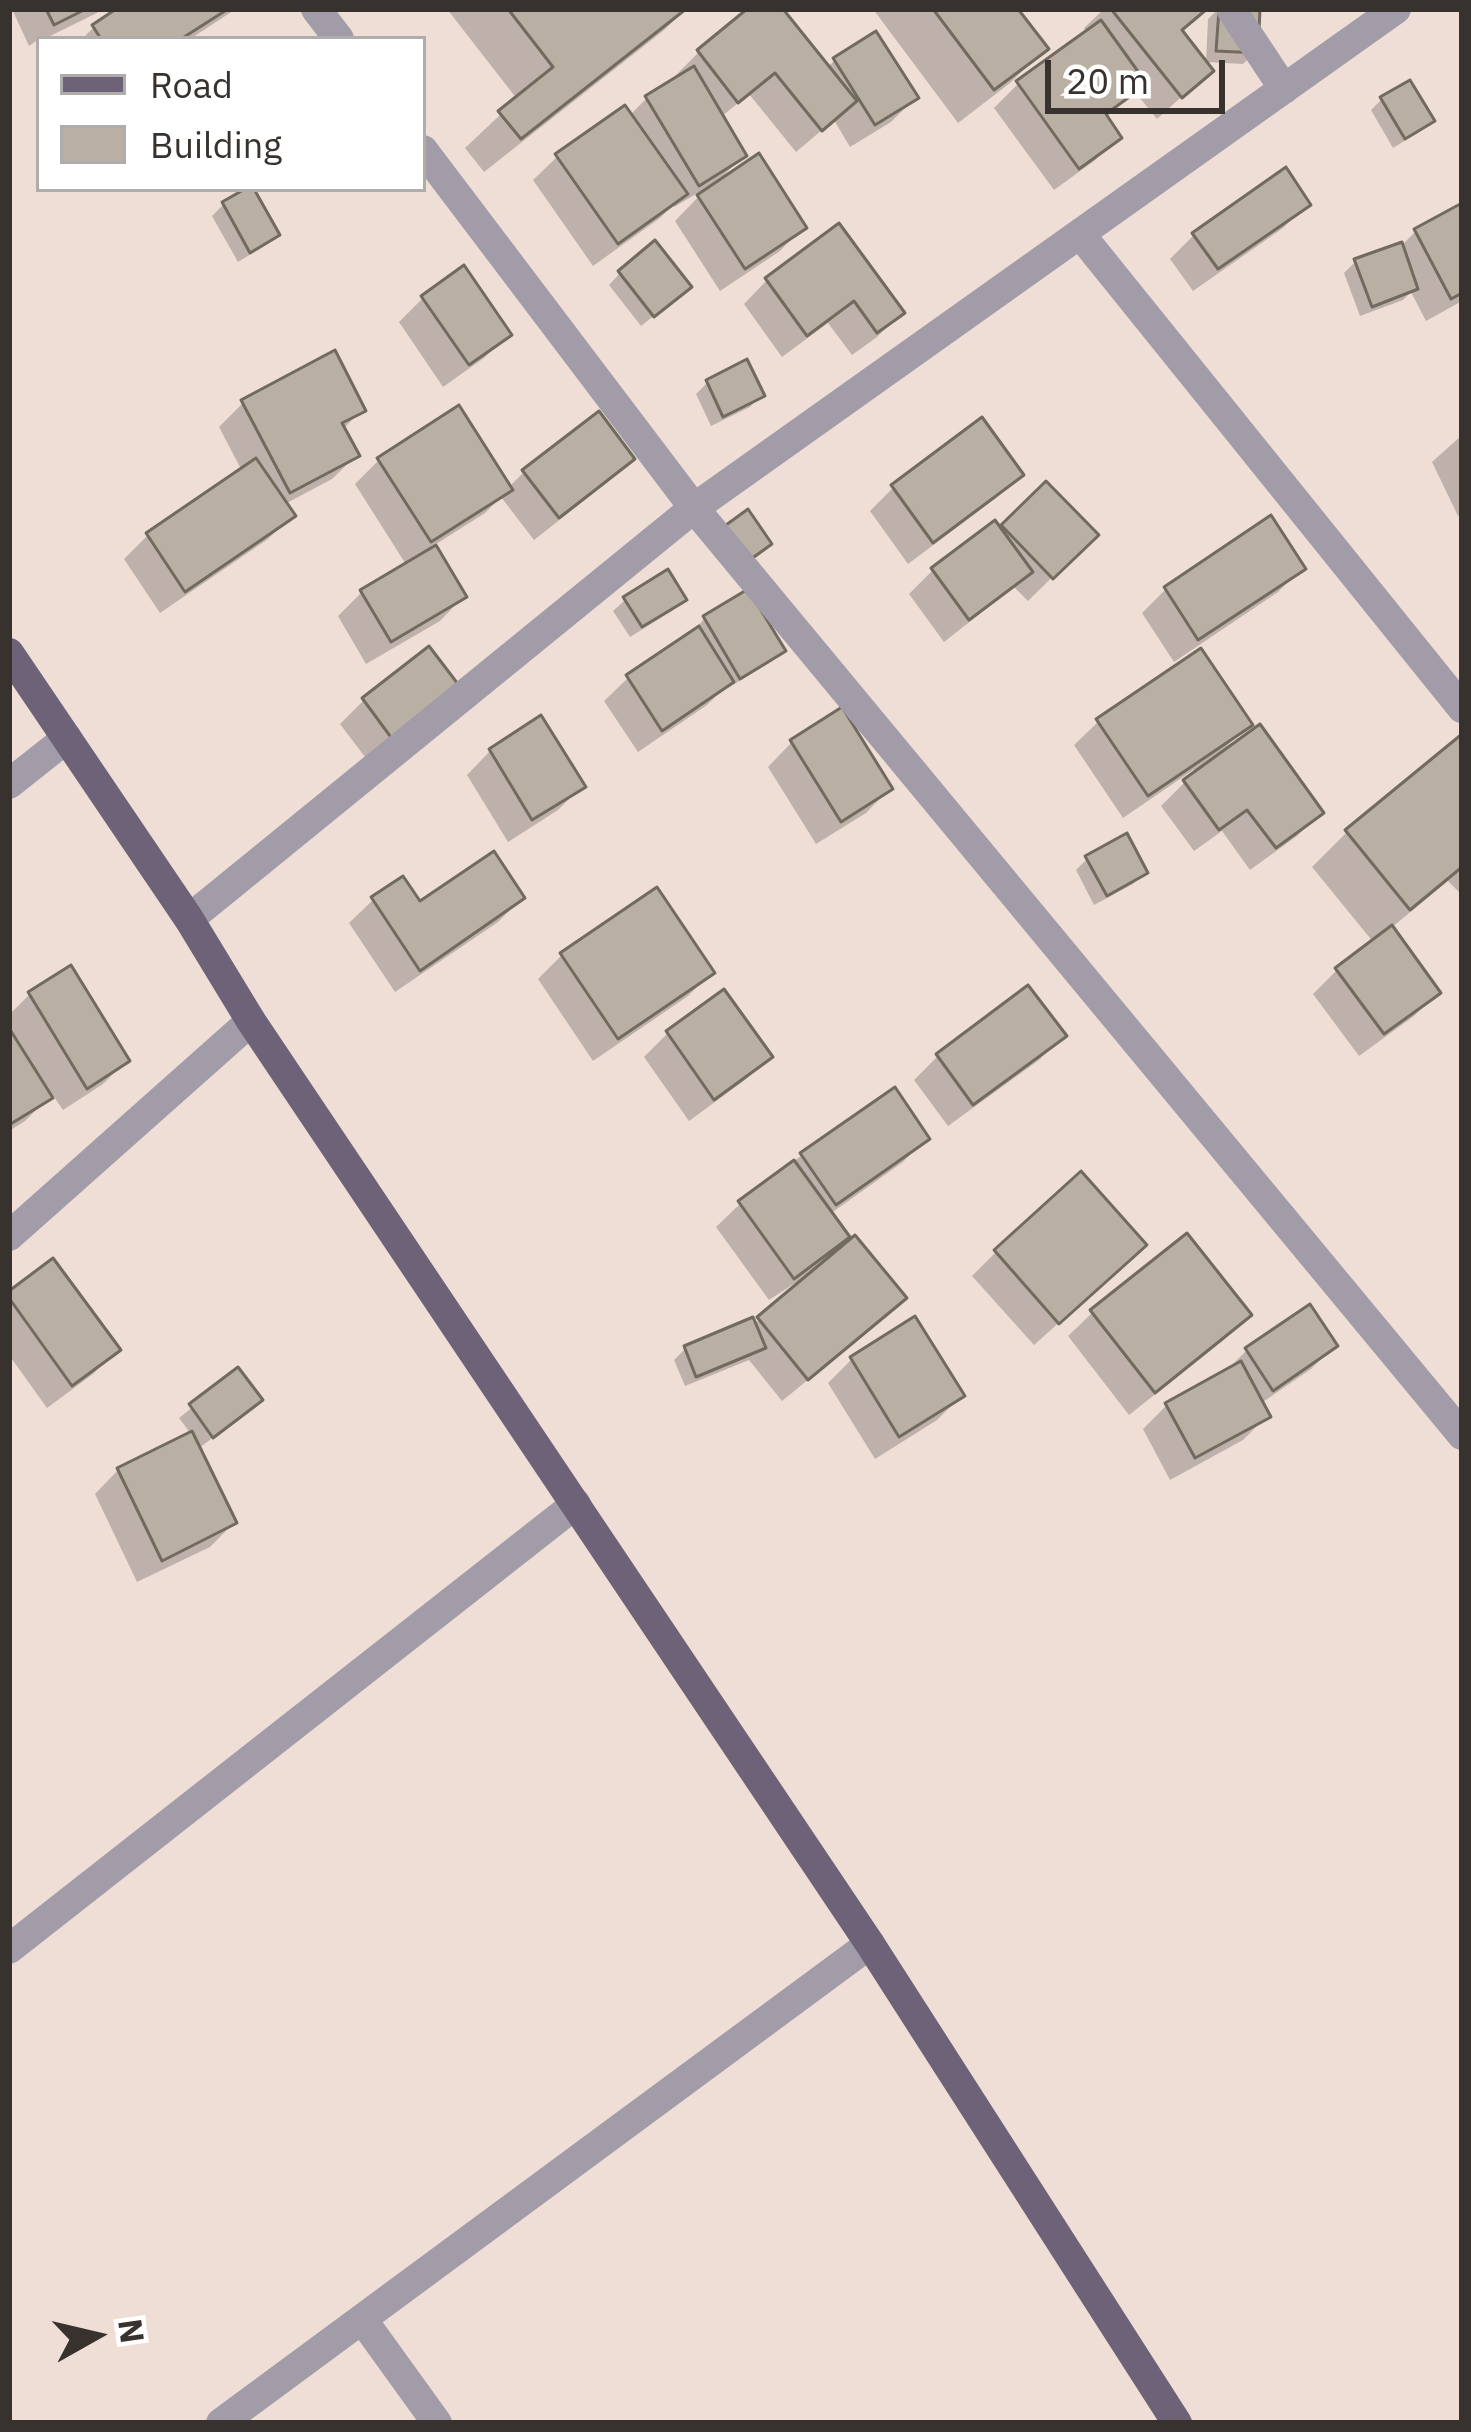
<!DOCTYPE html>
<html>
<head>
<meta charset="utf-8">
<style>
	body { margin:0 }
	#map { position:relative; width:1471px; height:2432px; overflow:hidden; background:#eeded6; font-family:"IBM Plex Sans",sans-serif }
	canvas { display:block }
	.frame { position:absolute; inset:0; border:12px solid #38322f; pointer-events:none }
	.legend { position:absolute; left:36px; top:36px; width:390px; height:156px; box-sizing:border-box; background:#fff; border:3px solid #afadac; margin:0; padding:15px 21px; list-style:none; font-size:36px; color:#38322f }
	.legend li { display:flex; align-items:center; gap:24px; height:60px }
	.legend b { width:60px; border:3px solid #afadac }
	.north { position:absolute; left:36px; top:2276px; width:120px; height:120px; -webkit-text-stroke:9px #fff; paint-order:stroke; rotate:82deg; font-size:33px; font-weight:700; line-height:48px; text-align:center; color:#38322f }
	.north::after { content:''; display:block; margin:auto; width:42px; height:54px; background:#38322f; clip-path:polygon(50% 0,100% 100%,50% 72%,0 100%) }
	.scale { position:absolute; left:1045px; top:60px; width:180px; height:54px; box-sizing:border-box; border:6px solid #38322f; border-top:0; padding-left:15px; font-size:36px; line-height:42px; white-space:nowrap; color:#38322f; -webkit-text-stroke:9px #fff; paint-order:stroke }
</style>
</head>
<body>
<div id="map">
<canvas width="1471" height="2432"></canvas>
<div class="frame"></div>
<ul class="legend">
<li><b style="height:15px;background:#6d6277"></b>Road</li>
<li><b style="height:33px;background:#b9b0a3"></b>Building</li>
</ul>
<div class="north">N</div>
<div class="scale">20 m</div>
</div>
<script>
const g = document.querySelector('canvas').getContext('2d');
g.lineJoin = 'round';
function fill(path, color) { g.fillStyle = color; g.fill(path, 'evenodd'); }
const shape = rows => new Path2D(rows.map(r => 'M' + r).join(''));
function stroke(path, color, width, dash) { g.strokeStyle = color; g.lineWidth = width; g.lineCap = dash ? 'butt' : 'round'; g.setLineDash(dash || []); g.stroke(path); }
fill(shape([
	[12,9,105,9,44,39,39,39,29,46],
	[122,9,236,9,190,39,82,39,93,28],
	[447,9,686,9,663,31,484,172,465,148,517,99],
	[752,9,779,9,827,68,835,60,915,98,891,122,850,147,834,120,796,152,749,94,721,117,744,155,719,180,803,227,780,251,720,291,675,221,704,191,703,190,674,207,673,205,660,218,593,266,533,180,557,157,625,109,629,116,647,98,678,80,675,76,699,52],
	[873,9,1014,9,1045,49,1010,83,958,123],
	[1104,9,1206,9,1179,33,1210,71,1157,119,1135,92,1105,118,1118,138,1094,161,1054,190,994,108,1018,84,1088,33,1084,28],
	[1218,9,1255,52,1243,64,1206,62,1208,19],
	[1382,99,1431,120,1419,132,1393,148,1371,110],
	[224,204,276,235,264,246,238,262,212,216],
	[1307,204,1283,228,1193,291,1170,259,1194,235],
	[1462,206,1462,301,1426,321,1411,292,1403,300,1360,316,1344,273,1356,261,1401,246,1416,231],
	[838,228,901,313,877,337,852,355,828,323,782,357,744,304,767,280],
	[620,273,676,298,641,326,609,285],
	[423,298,508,334,484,358,443,387,399,322],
	[708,382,761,395,750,407,711,426,696,394],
	[243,403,362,410,342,430,356,456,332,479,285,504,292,515,268,539,160,613,124,559,148,535,242,471,219,427],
	[1462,435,1462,514,1458,516,1432,462],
	[631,459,608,482,534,540,501,497,485,513,433,546,463,597,440,621,366,664,338,616,362,592,407,566,355,484,379,460,508,488,524,472],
	[1020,474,996,498,908,564,870,511,893,488],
	[1046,486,1095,535,1028,601,1014,587,944,642,909,594,933,570,999,531],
	[1302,568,1278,592,1174,662,1142,613,1166,589],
	[667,573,683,600,672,611,630,637,613,611,625,600],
	[705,618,782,650,771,662,728,688,726,686,707,705,638,752,604,701,628,678,694,630],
	[457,688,368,761,340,724,364,700],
	[841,711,889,789,866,813,816,844,768,767,791,743],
	[540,719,582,786,558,810,508,842,467,775,490,751],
	[1098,722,1249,724,1225,748,1320,813,1297,836,1250,870,1222,831,1194,851,1161,806,1195,772,1193,770,1123,818,1074,745],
	[1462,737,1462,895,1448,881,1391,928,1438,992,1414,1016,1359,1056,1313,994,1337,970,1374,943,1312,867,1347,832],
	[1087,859,1145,873,1133,884,1094,905,1076,870],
	[402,880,419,905,522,898,498,922,395,992,349,923,373,900],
	[562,955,712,972,688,996,593,1061,538,979],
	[30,994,127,1060,103,1084,63,1110,52,1094,25,1121,9,1131,9,1015],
	[668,1033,769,1056,745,1080,689,1121,644,1057],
	[1063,1036,1039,1060,948,1126,914,1080,938,1056],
	[894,1091,926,1138,903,1162,830,1214,851,1243,903,1298,879,1322,782,1401,749,1360,685,1386,674,1360,686,1348,753,1325,800,1285,798,1281,769,1300,716,1227,740,1204,802,1155],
	[996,1252,1119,1269,1034,1345,972,1276],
	[9,1295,117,1350,93,1374,47,1408,9,1355],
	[1092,1313,1248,1315,1225,1339,1129,1415,1068,1336],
	[1335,1345,1311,1369,1260,1404,1267,1416,1243,1440,1170,1480,1143,1429,1167,1405,1222,1375,1247,1350],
	[852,1359,961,1396,937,1420,875,1459,828,1383],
	[238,1371,247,1411,198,1449,234,1523,210,1547,137,1582,95,1494,118,1470,191,1434,179,1418]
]), '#0003');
const building = shape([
	[46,9,86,9,54,25,46,9],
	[116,9,228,9,181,39,101,39,92,25,116,9],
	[508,9,686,9,521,139,498,111,553,67,508,9],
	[747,9,783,9,857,101,822,131,775,73,738,103,697,50,747,9],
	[933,9,1018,9,1049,49,994,90,933,9],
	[1111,9,1207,9,1182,30,1214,71,1182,98,1111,9],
	[1219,9,1260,9,1258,53,1216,51,1219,9],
	[1101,20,1147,84,1106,114,1122,138,1079,169,1016,81,1101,20],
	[876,31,919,98,875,125,833,58,876,31],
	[694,66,747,156,699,186,645,96,694,66],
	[1410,80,1435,121,1405,139,1380,97,1410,80],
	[625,105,688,194,618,244,555,154,625,105],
	[759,153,807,228,745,269,697,195,759,153],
	[1286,167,1311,205,1218,269,1192,233,1286,167],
	[245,189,254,189,280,235,250,253,222,202,245,189],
	[1462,203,1462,293,1451,299,1414,229,1462,203],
	[839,223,905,313,877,333,854,301,807,336,765,278,839,223],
	[655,240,692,287,654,317,618,271,655,240],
	[1402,242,1418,289,1372,307,1354,259,1402,242],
	[464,265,512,335,469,365,421,296,464,265],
	[335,350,366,411,342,423,360,456,290,493,241,400,335,350],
	[747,359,765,396,723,417,706,380,747,359],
	[459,405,513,490,431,542,377,458,459,405],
	[599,411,635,459,559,518,522,470,599,411],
	[982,417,1024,475,933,543,891,485,982,417],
	[256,458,296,516,185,592,146,533,256,458],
	[1046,481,1099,535,1053,579,1001,525,1046,481],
	[748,509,772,544,740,567,715,533,748,509],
	[1271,515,1306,569,1198,640,1164,587,1271,515],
	[995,520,1033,572,969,620,931,568,995,520],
	[436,545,467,597,391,642,360,590,436,545],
	[668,569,687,600,642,627,623,597,668,569],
	[748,589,786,651,740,679,703,616,748,589],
	[699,626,734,682,662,731,626,675,699,626],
	[429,646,461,688,393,740,362,698,429,646],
	[1201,648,1253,725,1148,796,1096,719,1201,648],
	[842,707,893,789,841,822,790,740,842,707],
	[541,715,586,787,532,820,489,749,541,715],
	[1260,724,1324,813,1276,848,1247,810,1219,830,1183,780,1260,724],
	[1462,734,1462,867,1410,910,1345,830,1462,734],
	[1127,833,1148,873,1107,896,1085,856,1127,833],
	[494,851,525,898,420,971,371,897,403,876,420,901,494,851],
	[657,887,715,973,618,1039,560,953,657,887],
	[1392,925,1441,993,1384,1034,1335,968,1392,925],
	[71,965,130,1061,87,1089,28,992,71,965],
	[1028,985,1067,1036,973,1105,936,1054,1028,985],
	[724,989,773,1057,714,1100,666,1031,724,989],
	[9,1028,53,1098,9,1125,9,1028],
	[895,1087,930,1139,836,1205,800,1153,895,1087],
	[794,1160,850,1237,794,1279,738,1201,794,1160],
	[1081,1171,1147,1245,1059,1324,994,1250,1081,1171],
	[1187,1233,1252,1315,1155,1393,1090,1310,1187,1233],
	[855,1235,907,1298,808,1380,757,1317,855,1235],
	[53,1258,121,1350,72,1386,9,1298,9,1291,53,1258],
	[1310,1304,1338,1346,1273,1391,1245,1348,1310,1304],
	[915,1316,965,1396,899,1437,850,1357,915,1316],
	[753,1317,766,1348,696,1377,684,1346,753,1317],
	[1241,1361,1271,1417,1195,1458,1165,1403,1241,1361],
	[238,1367,263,1400,213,1438,189,1404,238,1367],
	[192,1431,237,1523,162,1561,117,1468,192,1431]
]);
fill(building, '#b9b0a3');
stroke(building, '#726a5e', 3);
stroke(shape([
	[316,9,339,39],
	[1231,9,1284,89],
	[423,150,694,508,1462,1435],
	[1080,234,1462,708],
	[9,784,67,738],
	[189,919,694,508,1396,9],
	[9,1236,251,1021],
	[9,1949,576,1504],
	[362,2319,437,2423],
	[221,2423,870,1944]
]), '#a29ca8', 30);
stroke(shape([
	[9,653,189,919,251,1021,870,1944,1177,2423]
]), '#6d6277', 30);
</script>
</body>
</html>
